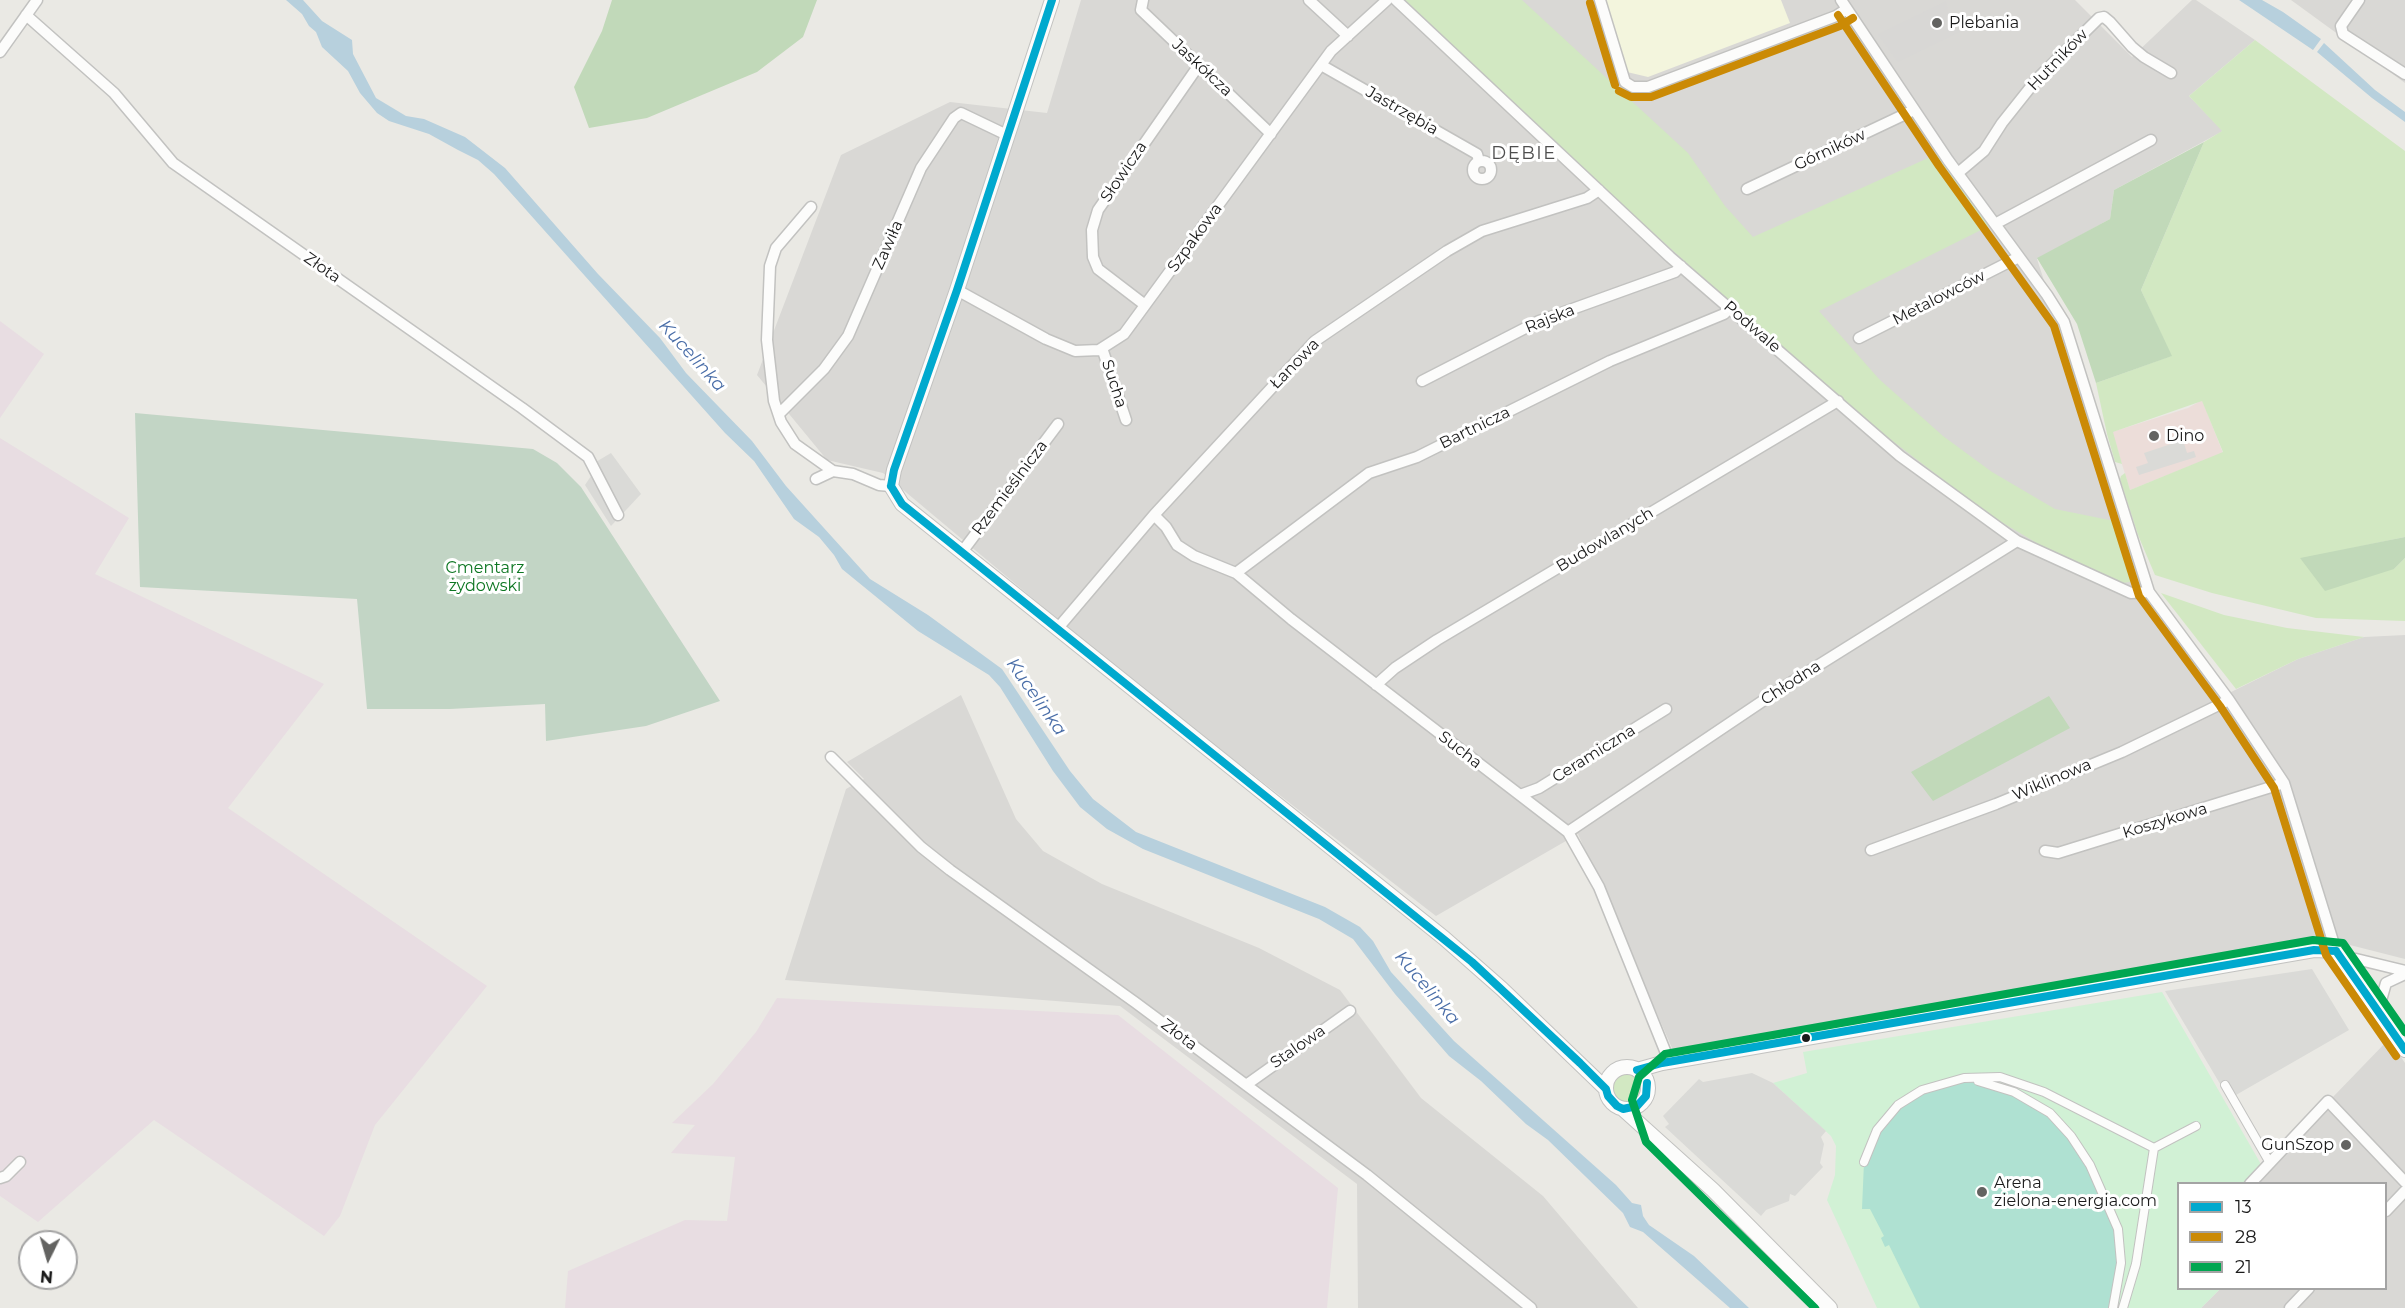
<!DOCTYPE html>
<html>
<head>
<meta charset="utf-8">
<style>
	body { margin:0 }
	#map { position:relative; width:2405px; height:1308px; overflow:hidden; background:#eae9e4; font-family:Montserrat,sans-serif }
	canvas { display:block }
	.legend { position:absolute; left:2177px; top:1182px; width:210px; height:108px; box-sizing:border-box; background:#fff; border:2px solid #a4a4a4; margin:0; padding:8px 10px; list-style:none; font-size:18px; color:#1b1b1b }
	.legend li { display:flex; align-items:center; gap:12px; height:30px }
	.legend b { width:30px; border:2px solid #a4a4a4 }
	.north { position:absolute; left:18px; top:1230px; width:60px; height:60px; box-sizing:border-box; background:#fff; border:2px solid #a4a4a4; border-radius:50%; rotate:185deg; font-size:16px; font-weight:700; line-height:24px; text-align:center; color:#1b1b1b }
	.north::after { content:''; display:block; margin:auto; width:21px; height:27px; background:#636361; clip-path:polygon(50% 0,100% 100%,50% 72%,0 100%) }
</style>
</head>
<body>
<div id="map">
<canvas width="2405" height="1308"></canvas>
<ul class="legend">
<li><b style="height:8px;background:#00a9ce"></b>13</li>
<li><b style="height:8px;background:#cb8a05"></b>28</li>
<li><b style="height:8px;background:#00a651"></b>21</li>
</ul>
<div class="north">N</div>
</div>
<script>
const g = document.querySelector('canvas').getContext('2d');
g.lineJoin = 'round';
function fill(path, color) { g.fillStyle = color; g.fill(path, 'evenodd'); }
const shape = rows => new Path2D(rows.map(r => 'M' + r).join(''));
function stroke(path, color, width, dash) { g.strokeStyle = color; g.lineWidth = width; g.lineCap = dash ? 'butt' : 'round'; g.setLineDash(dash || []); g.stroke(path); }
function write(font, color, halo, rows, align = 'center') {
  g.font = font + ' Montserrat,sans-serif'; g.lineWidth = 6; g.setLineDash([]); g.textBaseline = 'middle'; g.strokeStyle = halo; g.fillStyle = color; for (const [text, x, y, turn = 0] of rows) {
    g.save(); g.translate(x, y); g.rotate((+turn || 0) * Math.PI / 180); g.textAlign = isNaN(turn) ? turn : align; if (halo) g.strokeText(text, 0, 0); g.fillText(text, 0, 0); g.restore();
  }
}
fill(shape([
	[1081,0,2075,0,2132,57,2192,0,2196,0,2255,40,2189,96,2223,131,2114,190,2110,219,2037,259,2150,606,2223,696,2298,659,2364,637,2405,635,2405,959,2346,944,2314,939,1676,1052,1672,1048,1578,834,1436,916,1129,679,883,473,827,460,757,375,841,155,950,102,1047,113],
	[2291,0,2405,0,2405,83],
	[961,695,1016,819,1043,851,1102,884,1259,948,1340,990,1421,1098,1543,1196,1638,1308,1358,1308,1357,1184,1120,1006,785,980,846,789,864,779,847,762],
	[2389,1039,2405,1063,2405,1308,2201,1308,2220,1289,2386,1288,2386,1184,2258,1183,2327,1109,2332,1098]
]), '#d9d8d5');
fill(shape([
	[2202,400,2223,453,2130,490,2112,432,2188,408]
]), '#ecddd9');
fill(shape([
	[0,321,44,354,0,418],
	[0,438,129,518,95,574,324,684,228,808,487,986,375,1125,340,1216,324,1236,154,1120,38,1222,0,1196],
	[777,998,1118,1015,1338,1188,1327,1308,565,1308,568,1271,685,1220,727,1221,735,1157,671,1153,695,1125,672,1123,713,1084,756,1032]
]), '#e8dde2');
fill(shape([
	[1605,0,1781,0,1790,23,1648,77,1627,72]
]), '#f3f5dd');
fill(shape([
	[1946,1,1949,19,1956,27,1964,30,1898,62,1878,34]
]), '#d8d7d5');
fill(shape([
	[1402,0,1522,0,1688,153,1725,206,1753,237,1937,154,1989,226,1819,311,1879,379,1943,436,1992,472,2055,509,2114,521,2135,581,2117,584,2040,545,1988,514,1873,426,1715,289,1408,9],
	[2255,40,2405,151,2405,537,2300,559,2394,569,2405,558,2405,621,2316,618,2212,593,2155,575,2138,535,2120,479,2121,476,2125,473,2130,490,2223,452,2202,401,2113,432,2122,464,2115,462,2107,434,2096,383,2171,356,2141,290,2204,142,2222,131,2189,96],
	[2161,593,2224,615,2287,628,2364,637,2298,659,2236,689],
	'1613 1088a14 14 0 1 1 28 0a14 14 0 1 1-28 0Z'
]), '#d2e8c2');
fill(shape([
	[612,0,817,0,803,37,757,72,647,118,589,128,574,87,602,31],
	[2204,142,2141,290,2172,356,2096,383,2077,324,2037,258,2110,219,2114,190],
	[2405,537,2405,558,2394,569,2325,591,2300,558],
	[2049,696,2070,728,1933,801,1911,772]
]), '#c1d9b9');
fill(shape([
	[135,413,533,449,557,463,581,487,720,701,646,726,546,741,545,704,450,709,367,709,357,599,140,587]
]), '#c2d5c5');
fill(shape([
	[2162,992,2262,1166,2244,1183,2178,1184,2178,1288,2220,1289,2201,1308,1877,1308,1827,1200,1835,1175,1836,1146,1831,1136,1773,1083,1807,1073,1803,1052]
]), '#d1f1d5');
fill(shape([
	[1964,1078,2032,1102,2071,1136,2102,1189,2120,1247,2114,1308,1920,1308,1889,1245,1885,1247,1881,1238,1884,1236,1870,1209,1862,1209,1864,1162,1871,1142,1910,1097]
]), '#afe1d2');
fill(shape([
	[2183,440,2187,453,2194,451,2196,457,2139,475,2136,467,2148,463,2144,453],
	[611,453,641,494,611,526,585,485,593,473,589,466],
	[2312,969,2349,1030,2229,1099,2165,991],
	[1752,1073,1773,1083,1826,1131,1821,1137,1824,1144,1820,1163,1823,1167,1795,1196,1790,1194,1789,1201,1766,1210,1761,1216,1665,1127,1669,1124,1663,1116,1699,1079,1703,1082]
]), '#dadad7');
fill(shape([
	[286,0,303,0,322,21,352,40,353,54,376,98,406,116,424,119,465,137,505,168,598,274,660,338,686,373,752,441,786,486,870,579,928,615,1002,669,1070,771,1093,799,1136,832,1325,907,1360,927,1373,941,1391,972,1454,1041,1616,1185,1632,1203,1641,1205,1643,1216,1649,1225,1694,1256,1749,1308,1730,1308,1643,1232,1630,1227,1623,1213,1548,1140,1526,1124,1481,1081,1449,1056,1395,994,1353,939,1319,919,1143,849,1107,829,1080,807,1053,771,1000,687,989,675,918,631,842,569,834,555,819,537,794,519,754,461,725,433,494,174,478,160,458,150,429,134,389,121,377,113,360,93,348,71,322,47,316,32,309,26,302,14],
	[2239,0,2262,0,2283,12,2321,39,2313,50],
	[2324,43,2375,90,2405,112,2405,122,2372,98,2317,52]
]), '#b7d0dd');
const pedestrian = shape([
	[1978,1081,2014,1092,2050,1113,2071,1136,2090,1165,2118,1229,2121,1263,2113,1308],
	[2225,1085,2270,1163],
	[1864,1162,1877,1130,1898,1105,1922,1090,1964,1078,2000,1077,2044,1092,2154,1148,2196,1126],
	[2123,1308,2136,1264,2154,1148]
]);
const minor = shape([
	[1143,0,1141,10,1271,134],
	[1309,0,1348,36],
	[1396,0,1670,257,1900,456,2017,541,2131,593,2149,592],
	[1600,0,1625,82,1633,87,1648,87,1836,16,1847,9],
	[1841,0,1948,160,2047,295,2064,322,2149,592,2229,700,2284,783,2336,951],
	[2359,0,2341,26,2343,34,2405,74],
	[26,15,114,93,173,163,522,408,588,457,618,515],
	[0,52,37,0],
	[1321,65,1477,154,1479,161],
	'1473 170a9 9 0 1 1 18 0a9 9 0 1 1-18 0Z',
	[1958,173,1984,151,2002,123,2037,79,2099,18,2104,17,2110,22,2132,47,2144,57,2171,73],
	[1747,189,1914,110],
	[811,207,776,248,770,266,767,340,774,401,781,422,795,444,833,471],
	[1995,224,2151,140],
	[957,290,1046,339,1075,351,1099,350,1124,334,1331,51,1387,0],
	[1145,305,1098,269,1093,257,1092,230,1098,210,1199,65],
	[1859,338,2019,257],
	[1102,348,1126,420],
	[1422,381,1539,321,1675,272,1681,266],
	[780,413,824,369,848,336,921,168,954,118,961,113,1007,135],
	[816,479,833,471,853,474,879,485,891,486],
	[1154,515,1166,527,1177,545,1194,556,1236,573,1291,619,1568,832,1599,887,1670,1063],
	[962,552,1058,424],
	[1236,573,1369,473,1417,457,1610,361,1724,314,1730,308],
	[1058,628,1154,515,1315,341,1447,251,1482,231,1587,198,1599,190],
	[1376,685,1395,668,1437,640,1838,401],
	[831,757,921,847,950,870,1136,1003,1367,1175,1531,1308],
	[1520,795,1539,788,1666,709],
	[1568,832,1782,688,2017,541],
	[1871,850,1996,804,2122,752,2229,700],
	[2045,851,2058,853,2284,783],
	[2342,960,2356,959,2405,971],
	[2378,1011,2386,983,2405,974],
	[1246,1085,1350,1011],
	[0,1178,6,1176,20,1162],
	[2250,1184,2328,1101,2405,1182],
	[2386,1211,2405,1191],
	[2290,1308,2309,1288]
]);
const tertiary = shape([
	[1052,0,957,290,894,470,891,486,902,504,1444,938,1502,989,1606,1089],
	'1606 1088a21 21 0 1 1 42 0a21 21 0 1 1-42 0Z',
	[1637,1070,1662,1063,2314,950,2336,951,2405,1050],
	[1623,1109,1713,1190,1830,1308]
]);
stroke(pedestrian, '#c2c2c0', 10);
stroke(minor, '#c2c2c0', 13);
stroke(tertiary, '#c2c2c0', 16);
stroke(pedestrian, '#fcfcfb', 8);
stroke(minor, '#fcfcfb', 10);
stroke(tertiary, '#fcfcfb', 14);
stroke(shape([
	[891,486,902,504,1472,962,1580,1063,1606,1089,1608,1096,1617,1106,1623,1109,1637,1106,1646,1096,1647,1083],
	[891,486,894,470,957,290,1052,0],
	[2336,951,2405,1050],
	[1637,1070,1662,1063,2314,950,2336,951]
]), '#00a9ce', 8);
stroke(shape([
	[1590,3,1615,85],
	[1838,15,1939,166,2054,326,2139,596,2220,706,2274,788,2326,955,2396,1056],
	[1619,91,1631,97,1651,97,1840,26,1853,18]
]), '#cb8a05', 8);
stroke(shape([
	[1815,1308,1646,1142,1632,1100,1639,1077,1665,1054,2313,940,2343,943,2405,1032]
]), '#00a651', 8);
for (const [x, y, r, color] of [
	[1937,23,6,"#636361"],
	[2154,436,6,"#636361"],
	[1806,1038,5,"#1b1b1b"],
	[2346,1145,6,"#636361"],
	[1982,1192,6,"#636361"]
]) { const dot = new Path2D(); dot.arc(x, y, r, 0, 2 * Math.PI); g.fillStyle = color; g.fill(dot); stroke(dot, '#fff', 2); }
write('16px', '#1b1b1b', '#fff', [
	["Plebania",1949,23],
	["Dino",2166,436],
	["GunSzop",2334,1145,"right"],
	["Arena",1994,1183],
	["zielona-energia.com",1994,1201]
], 'left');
write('16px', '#1b1b1b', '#fff', [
	["Hutników",2058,60,-46],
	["Jaskółcza",1202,68,43],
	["Jastrzębia",1402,111,30],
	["Górników",1830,150,-25],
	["Słowicza",1124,172,-56],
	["Szpakowa",1195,238,-54],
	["Zawiła",888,245,-66],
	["Złota",322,268,35],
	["Metalowców",1939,298,-27],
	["Rajska",1550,319,-22],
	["Podwale",1752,327,41],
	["Łanowa",1295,364,-46],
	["Sucha",1114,384,72],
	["Bartnicza",1475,428,-26],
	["Rzemieślnicza",1010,488,-53],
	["Budowlanych",1605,540,-31],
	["Chłodna",1791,683,-33],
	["Sucha",1460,750,38],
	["Ceramiczna",1594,754,-32],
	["Wiklinowa",2052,780,-23],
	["Koszykowa",2165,821,-17],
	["Złota",1179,1035,37],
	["Stalowa",1298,1047,-35]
]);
write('16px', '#0d7622', '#fff', [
	["Cmentarz",485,568],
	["żydowski",485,586]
]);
g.letterSpacing = '1.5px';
write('18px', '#4e4e4e', '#fff', [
	["DĘBIE",1524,154]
]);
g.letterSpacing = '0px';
write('italic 18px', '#4a6ea8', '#fff', [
	["Kucelinka",692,356,48],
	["Kucelinka",1036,697,55],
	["Kucelinka",1427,988,50]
]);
</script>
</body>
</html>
